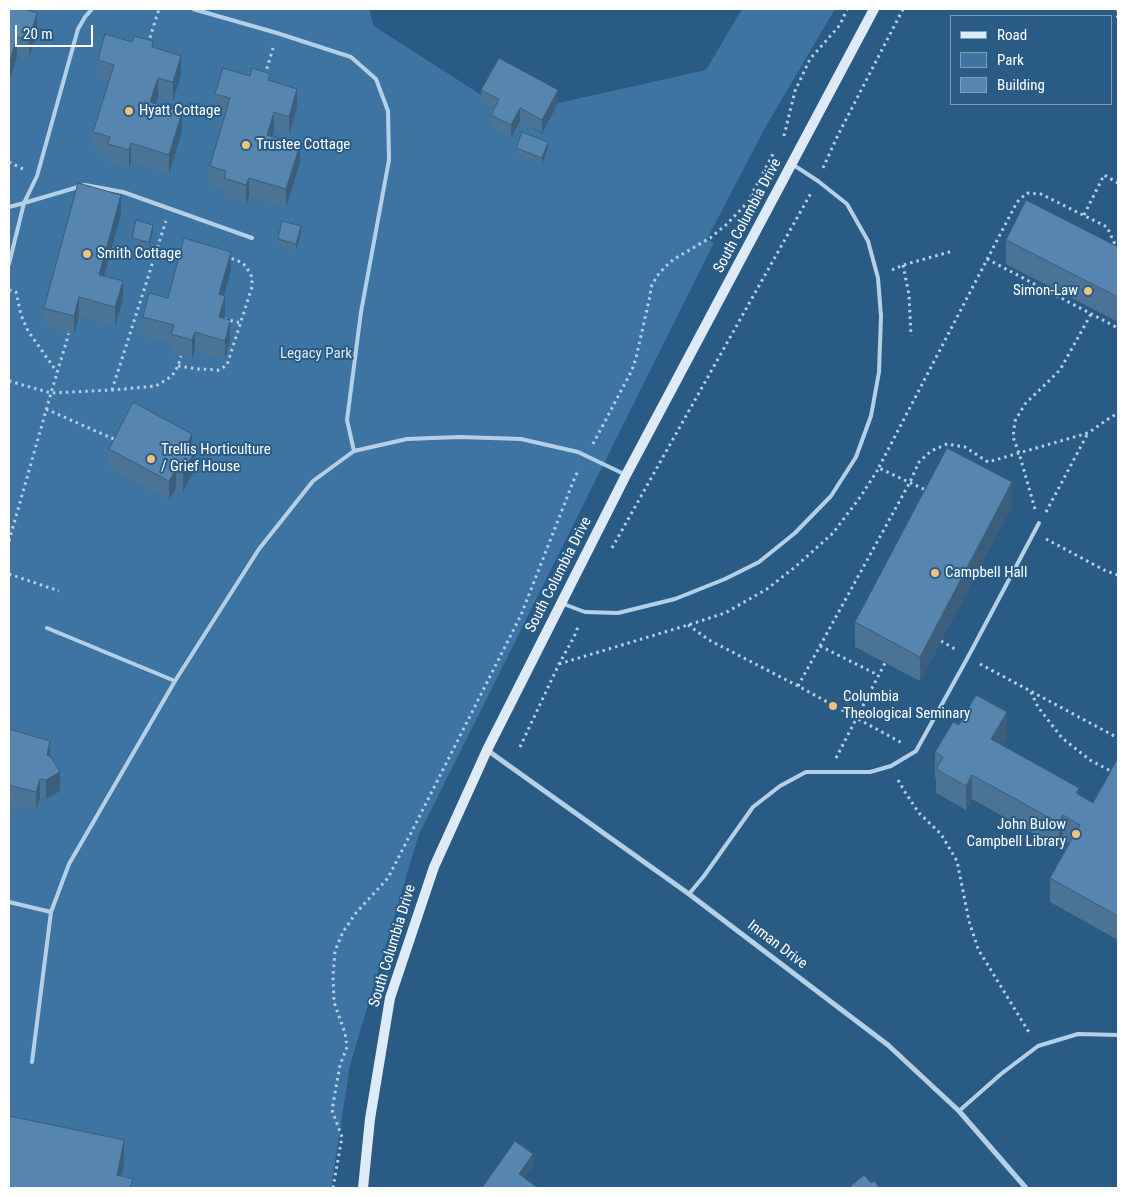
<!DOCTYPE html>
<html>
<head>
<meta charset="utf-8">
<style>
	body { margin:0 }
	#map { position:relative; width:1127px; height:1197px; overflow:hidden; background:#295b85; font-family:"Roboto Condensed",sans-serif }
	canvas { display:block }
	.frame { position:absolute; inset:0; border:10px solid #fff; pointer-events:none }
	.legend { position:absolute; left:950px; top:15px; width:162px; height:90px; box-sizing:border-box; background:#295b85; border:1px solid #7f9db6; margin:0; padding:6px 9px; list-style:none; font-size:15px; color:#fff }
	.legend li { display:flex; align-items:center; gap:10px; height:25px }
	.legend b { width:25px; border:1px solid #7f9db6 }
	.scale { position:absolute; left:15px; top:25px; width:78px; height:22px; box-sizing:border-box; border:2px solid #fff; border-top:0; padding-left:6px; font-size:15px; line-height:18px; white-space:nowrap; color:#fff; -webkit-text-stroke:4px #295b85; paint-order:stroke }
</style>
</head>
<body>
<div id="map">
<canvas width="1127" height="1197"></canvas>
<div class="frame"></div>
<ul class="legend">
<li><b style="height:6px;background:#deebf7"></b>Road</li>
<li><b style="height:14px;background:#3e74a2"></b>Park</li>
<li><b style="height:14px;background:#5686af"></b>Building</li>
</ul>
<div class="scale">20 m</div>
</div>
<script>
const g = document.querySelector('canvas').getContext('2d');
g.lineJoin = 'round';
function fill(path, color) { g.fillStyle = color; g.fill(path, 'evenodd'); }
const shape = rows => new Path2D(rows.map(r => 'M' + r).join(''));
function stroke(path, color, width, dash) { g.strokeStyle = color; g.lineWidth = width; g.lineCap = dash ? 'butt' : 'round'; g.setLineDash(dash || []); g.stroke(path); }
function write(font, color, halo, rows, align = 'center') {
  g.font = font + ' "Roboto Condensed",sans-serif'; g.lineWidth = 4; g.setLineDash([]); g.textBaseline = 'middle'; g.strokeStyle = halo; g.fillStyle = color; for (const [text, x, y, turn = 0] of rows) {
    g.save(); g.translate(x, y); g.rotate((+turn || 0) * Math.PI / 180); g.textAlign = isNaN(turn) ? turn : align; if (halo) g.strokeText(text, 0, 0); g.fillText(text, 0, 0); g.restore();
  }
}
fill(shape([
	[9,9,369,9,374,26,542,134,558,103,706,70,742,9,835,9,766,126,707,239,714,243,419,834,350,1065,331,1188,9,1188]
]), '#3e74a2');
stroke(shape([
	[1118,9,1117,14,1118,18],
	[148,44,159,9],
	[265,75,273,48],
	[784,136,795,91,810,59,840,25,847,9],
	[9,162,23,169],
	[823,168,838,135,903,9],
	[1084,215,1104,175,1118,183],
	[987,259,1118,328],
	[903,265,909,295,911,336],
	[892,270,903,265,953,251],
	[9,290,16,292,21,315,28,331,57,372],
	[224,319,241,323],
	[178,366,199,369,219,370,227,365,252,287,252,277,246,266,237,260,229,258],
	[9,381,51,393,112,390,156,386,172,376,178,366,181,356],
	[112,390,166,221],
	[46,409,116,440],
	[593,444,632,370,636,358,650,296,651,287,657,276,665,267,674,259,710,238,727,224,747,203,773,154],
	[879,467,1017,202,1027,193,1041,194,1107,227,1118,251],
	[1035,509,1019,453,1013,437,1015,421,1025,404,1060,370,1091,314],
	[1046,512,1088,433],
	[1046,539,1106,571,1118,575],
	[9,541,51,393,69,333],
	[612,548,811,193],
	[9,574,59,591],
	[688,625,709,640,798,686,902,743],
	[941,641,955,649],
	[820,646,878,675],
	[559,664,688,625,725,613,767,589,795,567,833,533,861,496,879,468,928,491],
	[980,664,1118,738],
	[798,686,910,482,919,462,931,451,947,444,965,447,988,462,1088,433,1108,419,1118,413],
	[1031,692,1038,707,1062,738,1090,760,1118,775],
	[520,747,559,664,574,637,579,624],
	[836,758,885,663],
	[898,780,905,792,919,813,941,834,957,861,969,921,978,949,1030,1034],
	[333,1188,342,1137,332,1110,340,1065,347,1047,345,1033,334,1002,333,976,335,951,343,932,355,914,388,878,413,829,521,615,575,477,579,469]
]), '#b4d0e7', 3, [2.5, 4]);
stroke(shape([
	[193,9,277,33,351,57,376,79,388,111,389,160,361,312,347,420,354,451],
	[9,207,24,203,85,185,123,192,252,238],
	[9,264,24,203,37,176,78,29,85,17,92,9],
	[561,603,585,612,618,613,675,599,725,579,759,562,795,533,831,496,856,457,871,416,879,372,881,316,878,278,868,241,847,204,818,181,792,164],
	[47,628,175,681],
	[689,894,704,876,753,807,780,786,806,772,870,772,891,766,916,751,968,657,1039,523],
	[9,902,51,912],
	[32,1062,51,912,69,864,175,681,259,549,313,481,354,451,407,439,460,437,521,439,578,452,624,474],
	[959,1111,1001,1074,1038,1046,1078,1034,1118,1035]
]), '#b4d0e7', 4);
stroke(shape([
	[487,750,689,894,888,1045,959,1111,1026,1188]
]), '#b4d0e7', 5);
stroke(shape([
	[363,1188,370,1119,390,998,434,867,487,750,626,475,874,9]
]), '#deebf7', 10);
fill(shape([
	[9,9,37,32,29,59,17,56,9,83],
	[132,42,153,48,181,75,173,101,158,97,156,104,182,131,169,174,131,162,129,169,108,163,108,155,93,151,93,132,109,82,98,79,98,60],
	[250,76,270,81,297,108,289,135,274,131,273,136,300,163,286,208,249,197,246,204,224,197,224,189,210,185,210,166,225,116,215,113,215,94],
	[481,90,558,103,542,133,520,121,511,138,491,127,491,115,494,109,481,102],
	[516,148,548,148,542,164,516,154],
	[121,214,104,276,123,300,115,326,79,316,74,335,44,326,44,308],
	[153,231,149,249,132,244,132,238],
	[301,233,296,251,278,246,278,239],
	[1006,240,1118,247,1118,322,1006,264],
	[231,270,224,296,225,315,224,319,230,339,225,359,195,351,192,359,171,353,171,343,143,336,143,317,168,298],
	[109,449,192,449,195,469,183,492,176,488,169,500,109,468],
	[1012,506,920,681,855,647,855,622],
	[9,729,50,756,60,791,46,799,40,798,36,811,9,804],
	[1007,736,1002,745,1079,795,1093,803,1118,758,1118,940,1050,902,1050,878,1069,843,1063,840,1059,848,972,799,966,810,936,793,936,778,935,777,935,752]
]), '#4a7396');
fill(shape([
	[37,13,37,32,29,59,29,40],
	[17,37,17,56,9,83,9,64],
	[181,56,181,75,173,101,173,82],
	[158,78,158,97,150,121,150,102],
	[297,89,297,108,289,135,289,117],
	[558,90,558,103,542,133,542,120],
	[520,108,520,121,511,138,511,125],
	[182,112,182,131,169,174,169,155],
	[274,112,274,131,267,154,267,135],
	[548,142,548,148,542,164,542,158],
	[131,143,131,162,129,169,129,150],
	[300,145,300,163,286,208,286,189],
	[249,178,249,197,246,204,246,185],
	[121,195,121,214,99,294,99,275],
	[153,225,153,231,149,249,149,242],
	[301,226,301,233,296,251,296,244],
	[231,252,231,270,219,313,219,294],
	[123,281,123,300,115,326,115,307],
	[225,296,225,315,219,336,219,317],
	[79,297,79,316,74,335,74,316],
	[230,320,230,339,225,359,225,341],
	[195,332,195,351,192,359,192,340],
	[192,434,192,453,186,446],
	[195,451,195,469,183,492,183,473],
	[176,469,176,488,169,500,169,481],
	[1012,482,1012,506,920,681,920,657],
	[1007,712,1007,736,991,764,991,739],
	[50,741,50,760,47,755],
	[60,772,60,791,46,799,46,780],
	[972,775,972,799,966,810,966,786],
	[40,779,40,798,36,811,36,792],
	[1079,788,1079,812,1076,793],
	[1063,815,1063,840,1059,848,1059,823],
	[124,1140,124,1164,119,1188,117,1175],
	[533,1154,533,1166,519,1187,519,1174]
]), '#3c5e7a');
const building = shape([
	[9,9,23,9,37,13,29,40,17,37,9,64,9,9],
	[105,34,132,42,134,36,153,41,152,47,181,56,173,82,158,78,150,102,182,112,169,155,131,143,129,150,108,144,110,137,93,132,114,65,98,60,105,34],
	[499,58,558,90,542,120,520,108,511,125,491,115,499,99,481,90,499,58],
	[223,68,250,76,252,68,270,74,268,80,297,89,289,117,274,112,267,135,300,145,286,189,249,178,246,185,224,178,226,171,210,166,230,98,215,94,223,68],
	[522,132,548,142,542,158,516,148,522,132],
	[78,183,121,195,99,275,123,281,115,307,79,297,74,316,44,308,78,183],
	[1026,200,1118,247,1118,297,1006,240,1026,200],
	[136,220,153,225,149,242,132,238,136,220],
	[282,221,301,226,296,244,278,239,282,221],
	[184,238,231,252,219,294,225,296,219,317,230,320,225,341,195,332,192,340,171,334,174,325,143,317,149,293,168,298,184,238],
	[133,402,192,434,186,446,195,451,183,473,176,469,169,481,109,449,133,402],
	[947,448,1012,482,920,657,855,622,947,448],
	[976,695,1007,712,991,739,1079,788,1076,793,1093,803,1118,758,1118,916,1050,878,1080,825,1063,815,1059,823,972,775,966,786,936,769,943,757,935,752,953,722,959,725,976,695],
	[9,729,50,741,47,755,51,757,60,772,46,780,40,779,36,792,9,785,9,729],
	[9,1116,124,1140,117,1175,133,1179,130,1188,9,1188,9,1116],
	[515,1141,533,1154,519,1174,538,1188,482,1188,515,1141],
	[864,1175,871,1183,874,1181,880,1188,852,1188,851,1186,864,1175]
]);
fill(building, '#5686af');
stroke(building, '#3c5e7a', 1);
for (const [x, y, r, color] of [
	[129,111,5,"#eec27c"],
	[246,145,5,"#eec27c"],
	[87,254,5,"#eec27c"],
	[1088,291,5,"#eec27c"],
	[151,459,5,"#eec27c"],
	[935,573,5,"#eec27c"],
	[833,706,5,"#eec27c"],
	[1076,834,5,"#eec27c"]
]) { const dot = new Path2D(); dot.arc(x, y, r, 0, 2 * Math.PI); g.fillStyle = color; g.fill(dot); stroke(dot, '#295b85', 2); }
write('15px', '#fff', '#295b85', [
	["Hyatt Cottage",139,111],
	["Trustee Cottage",256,145],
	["Smith Cottage",97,254],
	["Simon-Law",1078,291,"right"],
	["Trellis Horticulture",161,450],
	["/ Grief House",161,467],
	["Campbell Hall",945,573],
	["Columbia",843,697],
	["Theological Seminary",843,714],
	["John Bulow",1066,825,"right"],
	["Campbell Library",1066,842,"right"]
], 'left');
write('15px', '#fff', '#295b85', [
	["South Columbia Drive",748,216,-62],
	["South Columbia Drive",559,575,-63],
	["Inman Drive",777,945,37],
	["South Columbia Drive",393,946,-73]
]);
write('15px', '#d8e8f6', '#295b85', [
	["Legacy Park",316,354]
]);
</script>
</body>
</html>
